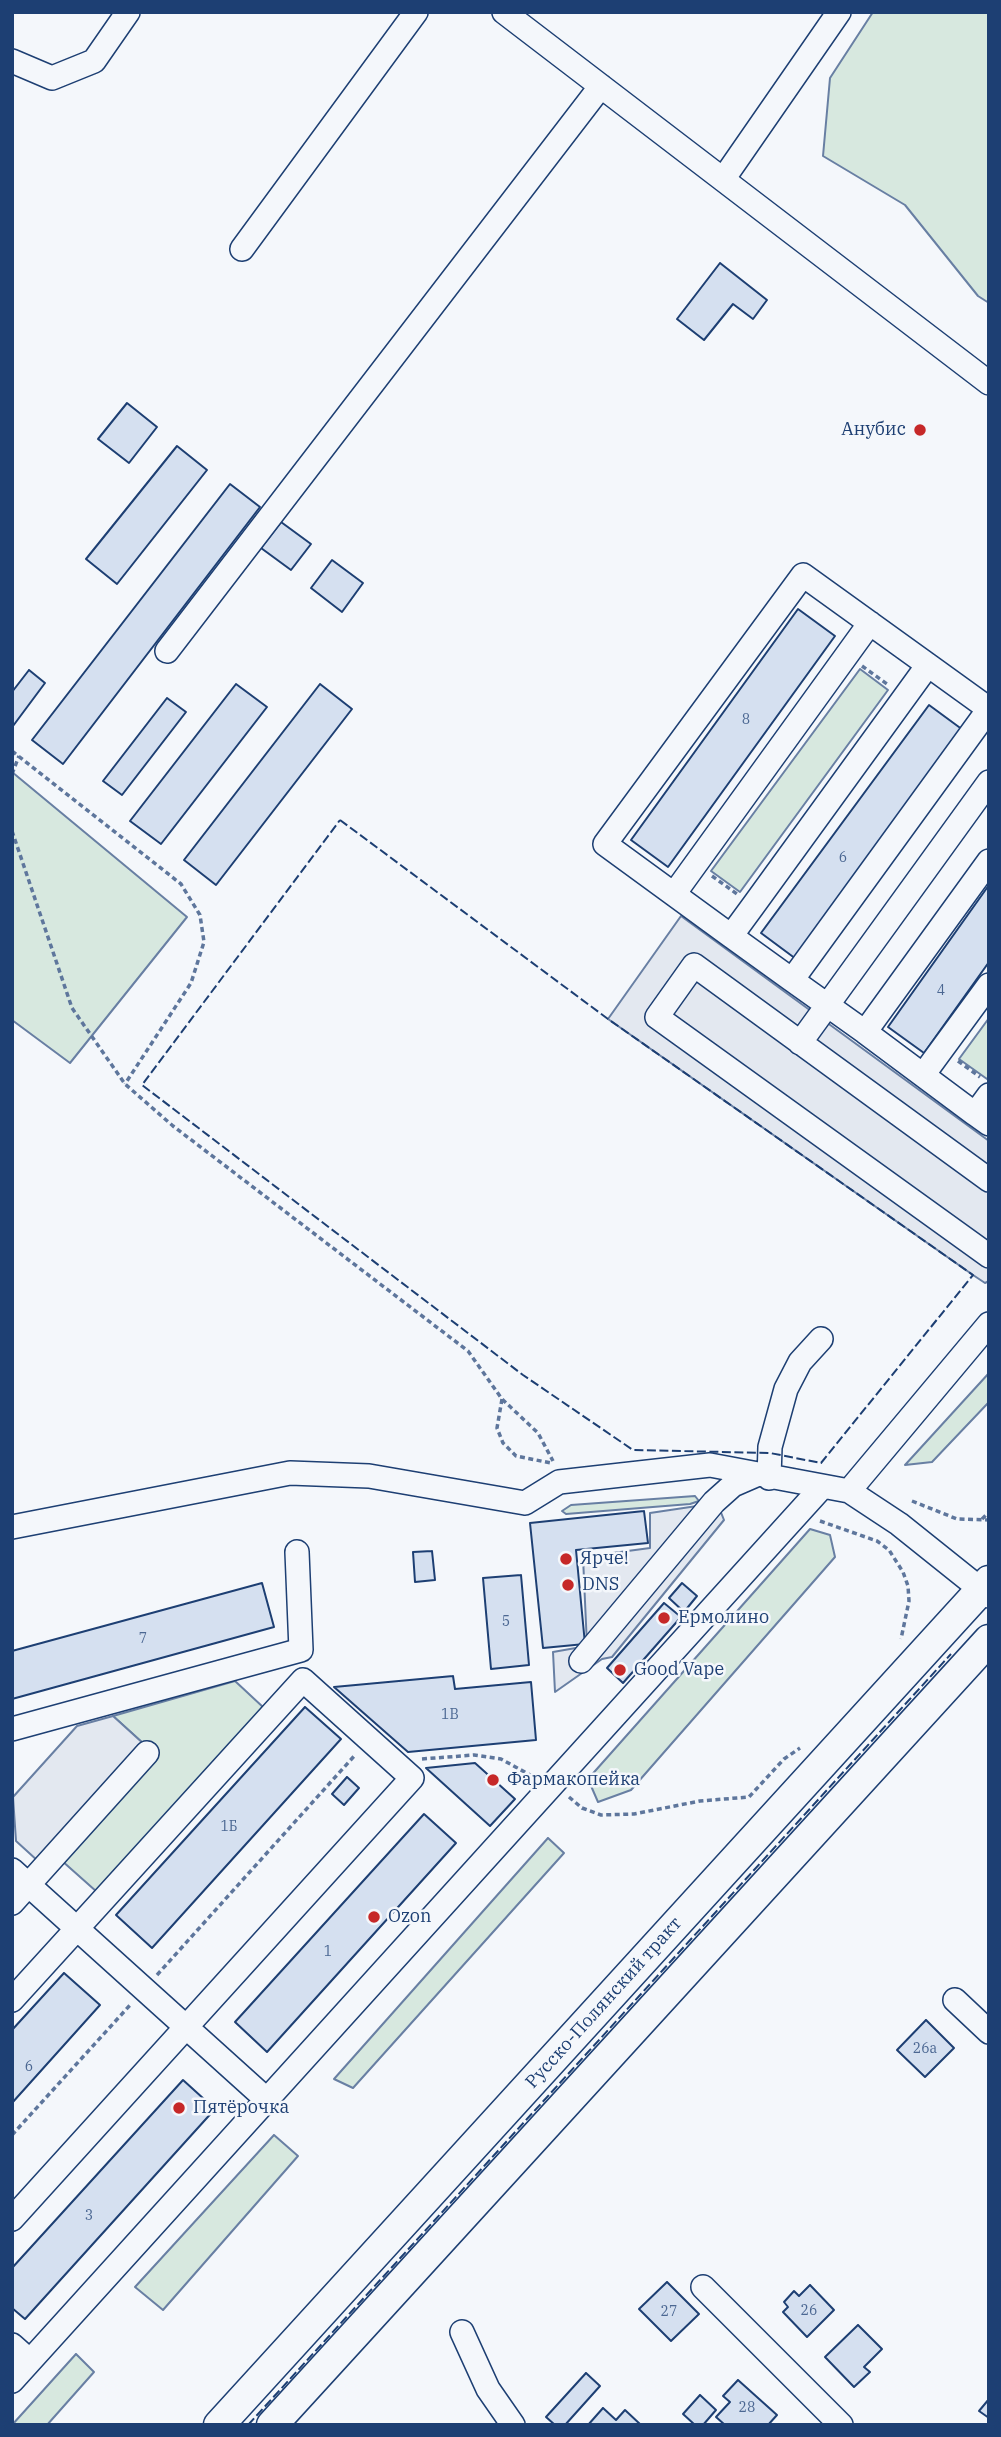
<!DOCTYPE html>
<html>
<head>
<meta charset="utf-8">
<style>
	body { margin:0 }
	#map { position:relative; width:1001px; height:2437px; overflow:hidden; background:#f4f7fb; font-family:"IBM Plex Serif",serif }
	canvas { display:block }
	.frame { position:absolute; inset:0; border:14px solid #1d3f73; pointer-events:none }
</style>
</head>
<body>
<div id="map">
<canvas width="1001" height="2437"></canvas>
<div class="frame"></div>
</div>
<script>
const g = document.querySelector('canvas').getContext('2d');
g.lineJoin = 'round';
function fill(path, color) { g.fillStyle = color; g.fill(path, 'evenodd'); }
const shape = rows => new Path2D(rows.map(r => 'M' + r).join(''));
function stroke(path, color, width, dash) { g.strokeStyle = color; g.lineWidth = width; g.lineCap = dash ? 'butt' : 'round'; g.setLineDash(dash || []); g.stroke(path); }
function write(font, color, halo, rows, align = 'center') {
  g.font = font + ' "IBM Plex Serif",serif'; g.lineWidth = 5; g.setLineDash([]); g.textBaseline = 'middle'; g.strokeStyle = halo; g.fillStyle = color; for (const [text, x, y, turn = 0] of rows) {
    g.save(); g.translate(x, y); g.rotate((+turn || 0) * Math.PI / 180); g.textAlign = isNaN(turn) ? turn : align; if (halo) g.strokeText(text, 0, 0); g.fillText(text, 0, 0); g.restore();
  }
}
const green = shape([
	[873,12,989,12,989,303,978,296,905,205,823,156,830,78,873,12],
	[860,669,888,690,740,892,711,871,860,669],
	[12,772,187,917,70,1063,12,1020,12,772],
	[989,1018,989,1076,987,1079,959,1059,989,1018],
	[989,1373,989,1402,932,1462,905,1465,989,1373],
	[695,1496,699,1501,690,1504,566,1514,562,1511,571,1505,695,1496],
	[810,1529,830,1535,835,1557,631,1790,598,1802,588,1779,810,1529],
	[235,1681,264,1708,97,1892,61,1860,156,1755,113,1716,235,1681],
	[548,1838,564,1853,353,2088,334,2079,548,1838],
	[274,2135,298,2156,163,2310,135,2287,274,2135],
	[76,2354,94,2372,47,2425,12,2425,76,2354]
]);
fill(green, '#d7e8df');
stroke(green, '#687fa3', 2);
const parking = shape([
	[681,916,989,1141,989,1281,985,1283,973,1275,608,1019,681,916],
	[697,1506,720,1510,724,1520,612,1657,602,1659,555,1692,553,1652,587,1646,583,1557,650,1548,650,1513,697,1506],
	[113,1716,156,1755,50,1872,16,1841,13,1797,77,1726,113,1716]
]);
fill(parking, '#e3e8f0');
stroke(parking, '#687fa3', 2);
const building = shape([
	[720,263,767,300,753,319,733,304,704,340,677,319,720,263],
	[127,403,157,427,129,463,98,439,127,403],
	[177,446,207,470,117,584,86,559,177,446],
	[230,484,260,507,63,764,32,740,230,484],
	[281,522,311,544,291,570,261,548,281,522],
	[332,560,363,583,342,612,311,588,332,560],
	[798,609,835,636,668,867,631,840,798,609],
	[29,670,45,683,13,726,12,692,29,670],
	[236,684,267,707,161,844,130,821,236,684],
	[320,684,352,709,216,885,184,860,320,684],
	[167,698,186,712,122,795,103,781,167,698],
	[929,705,963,730,796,959,761,933,929,705],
	[989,885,989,962,924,1053,888,1027,989,885],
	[644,1511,648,1543,576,1550,585,1644,543,1648,530,1523,644,1511],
	[432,1551,435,1580,415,1582,413,1552,432,1551],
	[521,1575,529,1665,491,1669,483,1578,521,1575],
	[262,1583,274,1627,12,1699,12,1651,262,1583],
	[682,1583,697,1596,684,1612,669,1598,682,1583],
	[664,1603,681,1617,623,1683,607,1668,664,1603],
	[453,1676,455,1689,531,1682,536,1740,408,1752,334,1687,453,1676],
	[305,1707,341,1739,152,1948,116,1915,305,1707],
	[475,1763,515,1799,490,1826,426,1768,475,1763],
	[347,1777,359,1788,344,1805,332,1794,347,1777],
	[424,1814,456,1843,267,2052,235,2022,424,1814],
	[64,1973,100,2005,12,2103,12,2030,64,1973],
	[926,2020,954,2048,925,2077,897,2050,926,2020],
	[183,2080,215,2109,25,2319,12,2308,12,2268,183,2080],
	[667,2282,699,2314,671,2341,639,2309,667,2282],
	[810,2285,834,2310,807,2337,783,2312,788,2307,784,2302,794,2291,799,2296,810,2285],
	[858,2325,882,2349,864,2367,870,2372,854,2387,825,2357,858,2325],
	[586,2373,600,2386,565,2425,555,2425,546,2417,586,2373],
	[738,2380,777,2415,768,2425,725,2425,716,2417,730,2402,723,2396,738,2380],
	[700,2395,716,2410,703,2425,695,2425,683,2414,700,2395],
	[989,2399,989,2418,979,2411,989,2399],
	[603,2408,616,2420,625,2410,641,2425,588,2425,603,2408]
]);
fill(building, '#d5e0f0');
stroke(building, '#1d3f73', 2);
const minor = shape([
	[504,12,989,383],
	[12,61,52,78,94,61,128,12],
	[724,178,839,12],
	[242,249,416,12],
	[167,651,601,86],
	[674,894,870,623],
	[731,936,605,844,803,575,928,665],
	[792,980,731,936,753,906,928,665,989,709],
	[865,1032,792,980,989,709],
	[800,1043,989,782],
	[923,1075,989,985],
	[989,1095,975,1114,989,1124],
	[975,1114,865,1032,989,861],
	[989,1180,694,965,657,1017,989,1256],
	[769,1478,770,1447,786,1389,800,1362,821,1339],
	[849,1491,989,1324],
	[12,1527,290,1473,369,1476,525,1503,559,1482,710,1465,849,1491,899,1524,989,1596],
	[581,1661,714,1502,733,1485,756,1475],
	[12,1729,301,1650,297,1552],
	[12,1870,267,2100],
	[12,1903,147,1753],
	[12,2000,303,1680,412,1778,12,2219],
	[955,2000,989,2032],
	[703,2287,841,2425],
	[462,2332,488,2389,513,2425],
	[12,2345,30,2361],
	[12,2381,822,1487]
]);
const major = shape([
	[219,2425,989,1581],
	[272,2425,989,1640]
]);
stroke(minor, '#1d3f73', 26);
stroke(major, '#1d3f73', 33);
stroke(shape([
	[862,666,887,684],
	[12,751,181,884,200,915,204,942,191,983,125,1084],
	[12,774,19,756],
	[12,831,72,1008,125,1084,173,1126,468,1351,502,1399,538,1433,553,1461],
	[712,876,737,894],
	[958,1061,980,1077],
	[502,1399,497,1428,503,1443,516,1456,551,1463],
	[912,1501,957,1519,989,1520],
	[982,1519,989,1512],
	[820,1521,877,1541,889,1550,903,1572,908,1586,909,1601,901,1639],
	[422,1759,474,1755,501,1759,532,1776],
	[569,1797,582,1808,601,1815,634,1814,700,1801,749,1797,784,1759,800,1748],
	[157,1975,356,1754],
	[12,2135,131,2004]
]), '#5e769c', 3.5, [5, 3.5]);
stroke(minor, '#f4f7fb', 23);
stroke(major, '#f4f7fb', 30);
stroke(shape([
	[340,820,608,1019,973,1275,821,1463,770,1453,633,1450,523,1375,142,1085,340,820],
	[248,2425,951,1654]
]), '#1d3f73', 2, [9, 3.5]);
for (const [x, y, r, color] of [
	[920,430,7,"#c62828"],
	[566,1559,7,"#c62828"],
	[568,1585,7,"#c62828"],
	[664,1618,7,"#c62828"],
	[620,1670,7,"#c62828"],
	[493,1780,7,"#c62828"],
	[374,1917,7,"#c62828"],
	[179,2108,7,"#c62828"]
]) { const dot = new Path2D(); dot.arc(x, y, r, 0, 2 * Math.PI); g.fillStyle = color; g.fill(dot); stroke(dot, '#f4f7fb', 2.5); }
write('14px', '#4b6792', null, [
	["8",746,720],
	["6",843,858],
	["4",941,991],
	["5",506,1622],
	["7",143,1639],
	["1В",450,1715],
	["1Б",229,1827],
	["1",328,1952],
	["26а",925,2049],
	["6",29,2067],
	["3",89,2216],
	["26",809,2311],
	["27",669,2312],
	["28",747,2408]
]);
write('18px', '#1d3f73', '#f4f7fb', [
	["Анубис",906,430,"right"],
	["Ярче!",580,1559],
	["DNS",582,1585],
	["Ермолино",678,1618],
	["Good Vape",634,1670],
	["Фармакопейка",507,1780],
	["Ozon",388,1917],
	["Пятёрочка",193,2108]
], 'left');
write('18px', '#1d3f73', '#f4f7fb', [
	["Русско-Полянский тракт",604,2003,-48]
]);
</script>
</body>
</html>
